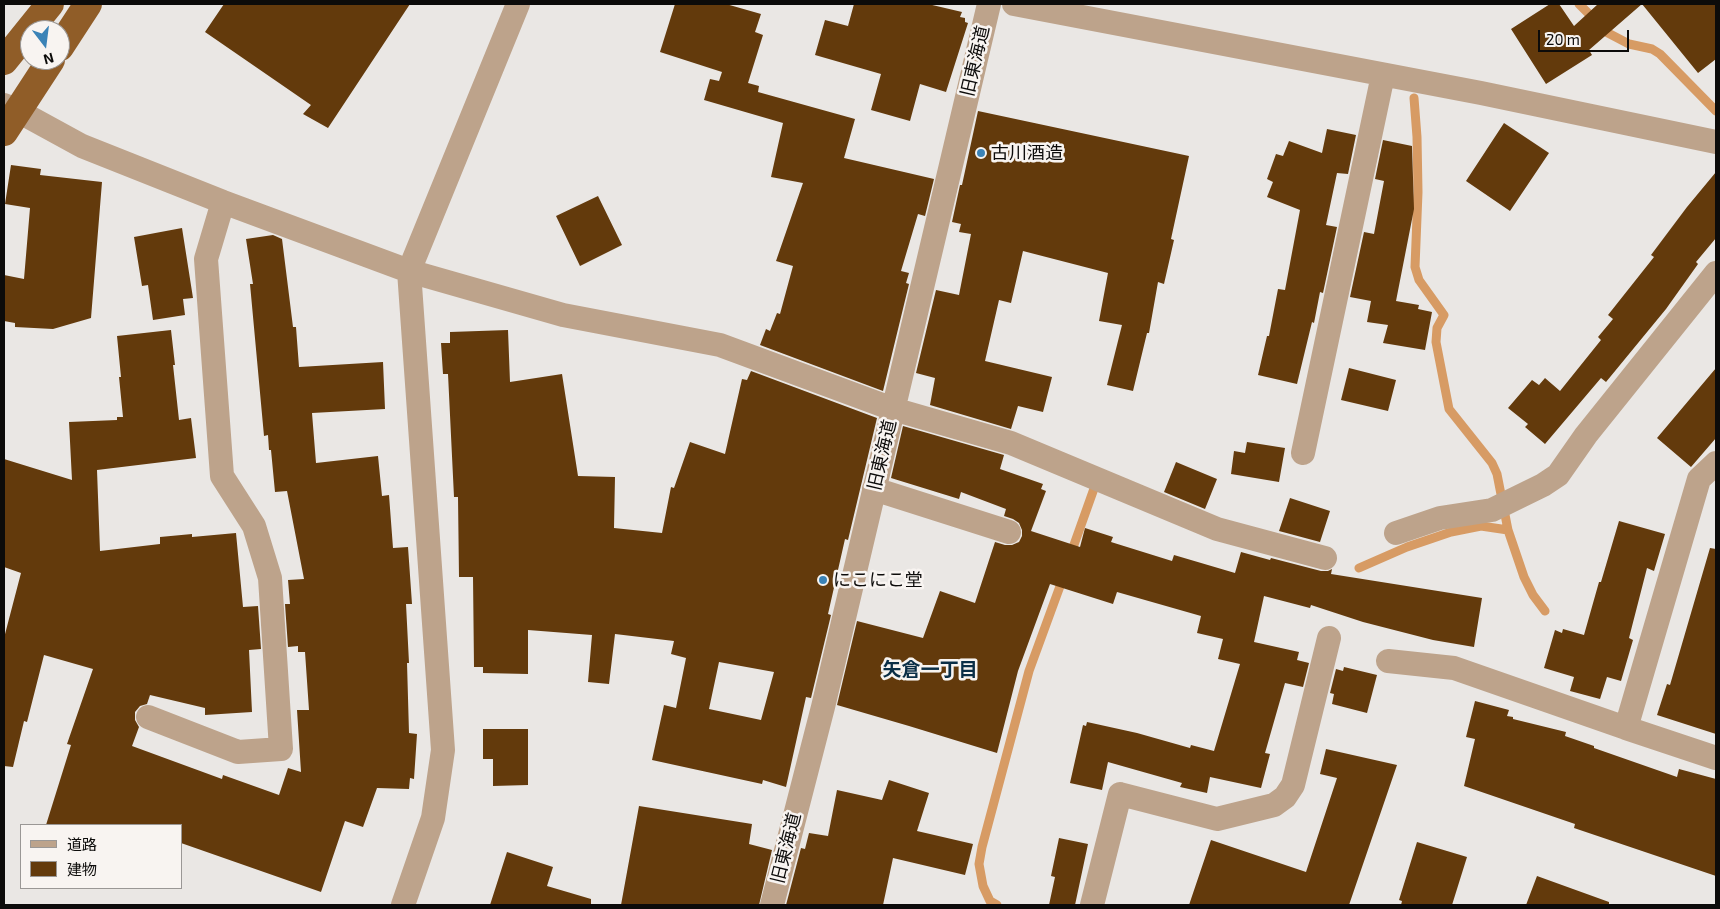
<!DOCTYPE html>
<html>
<head>
<meta charset="utf-8">
<style>
	body { margin:0 }
	#map { position:relative; width:1720px; height:909px; overflow:hidden; background:#eae7e4; font-family:"Exo 2","Noto Sans JP",sans-serif }
	canvas { display:block }
	.frame { position:absolute; inset:0; border:5px solid #0c0b0a; pointer-events:none }
	.legend { position:absolute; left:20px; top:824px; width:162px; height:65px; box-sizing:border-box; background:#f8f4f1; border:1px solid #9a9795; margin:0; padding:6px 9px; list-style:none; font-size:15px; color:#0c0b0a }
	.legend li { display:flex; align-items:center; gap:10px; height:25px }
	.legend b { width:25px; border:1px solid #9a9795 }
	.north { position:absolute; left:20px; top:20px; width:50px; height:50px; box-sizing:border-box; background:#f8f4f1; border:1px solid #9a9795; border-radius:50%; rotate:165deg; font-size:14px; font-weight:700; line-height:20px; text-align:center; color:#0c0b0a }
	.north::after { content:''; display:block; margin:auto; width:18px; height:22px; background:#3b83b7; clip-path:polygon(50% 0,100% 100%,50% 72%,0 100%) }
	.scale { position:absolute; left:1538px; top:30px; width:91px; height:22px; box-sizing:border-box; border:2px solid #0c0b0a; border-top:0; padding-left:6px; font-size:15px; line-height:18px; white-space:nowrap; color:#0c0b0a; -webkit-text-stroke:4px #f8f4f1; paint-order:stroke }
</style>
</head>
<body>
<div id="map">
<canvas width="1720" height="909"></canvas>
<div class="frame"></div>
<ul class="legend">
<li><b style="height:6px;background:#bda38b"></b>道路</li>
<li><b style="height:14px;background:#633a0c"></b>建物</li>
</ul>
<div class="north">N</div>
<div class="scale">20 m</div>
</div>
<script>
const g = document.querySelector('canvas').getContext('2d');
g.lineJoin = 'round';
const shape = rows => new Path2D(rows.map(r => 'M' + r).join(''));
function stroke(path, color, width, dash) { g.strokeStyle = color; g.lineWidth = width; g.lineCap = dash ? 'butt' : 'round'; g.setLineDash(dash || []); g.stroke(path); }
function fill(path, color) { g.fillStyle = color; g.fill(path, 'evenodd'); }
function write(font, color, halo, rows, align = 'center') {
  g.font = font + ' "Exo 2","Noto Sans JP",sans-serif'; g.lineWidth = 5; g.setLineDash([]); g.textBaseline = 'middle'; g.strokeStyle = halo; g.fillStyle = color; for (const [text, x, y, turn = 0] of rows) {
    g.save(); g.translate(x, y); g.rotate((+turn || 0) * Math.PI / 180); g.textAlign = isNaN(turn) ? turn : align; if (halo) g.strokeText(text, 0, 0); g.fillText(text, 0, 0); g.restore();
  }
}
stroke(shape([
	[1579,4,1608,33,1629,44,1652,49,1660,54,1716,111],
	[1414,98,1417,137,1418,192,1415,267,1419,280,1444,315,1437,328,1436,342,1449,409,1492,463,1497,474,1508,530,1524,577,1533,595,1545,611],
	[1070,556,1096,483],
	[1359,568,1407,547,1451,532,1481,526,1508,530],
	[997,905,990,901,983,886,979,864,982,847,1029,671,1063,578]
]), '#d79b64', 9);
fill(shape([
	[224,4,410,4,328,128,303,114,311,105,205,32],
	[675,4,726,4,761,14,755,32,763,35,748,83,759,86,758,92,855,119,844,158,934,179,925,216,918,214,901,271,909,273,906,283,909,284,883,391,760,345,766,329,770,331,777,313,780,314,793,266,776,261,803,183,771,177,783,123,704,100,710,79,719,81,722,72,660,52],
	[854,4,928,4,962,12,960,17,965,18,965,22,968,23,946,92,920,84,910,121,871,110,881,74,815,55,825,20,848,26],
	[1550,4,1559,4,1574,26,1598,4,1716,4,1716,59,1698,73,1642,4,1589,50,1592,55,1546,84,1511,29],
	[978,111,1189,156,1171,239,1174,240,1164,284,1158,282,1149,333,1147,333,1133,391,1107,385,1122,325,1099,321,1108,273,1023,251,1011,303,999,300,985,361,1052,377,1043,412,1018,406,1011,429,930,405,935,378,916,373,936,290,959,295,971,234,959,232,961,224,952,222,960,185,962,185],
	[1504,123,1549,153,1510,211,1466,181],
	[1327,129,1356,135,1348,174,1337,173,1326,225,1337,227,1323,293,1320,292,1314,323,1312,322,1297,384,1258,375,1267,336,1269,336,1278,289,1285,290,1300,210,1267,197,1273,182,1267,179,1276,154,1283,156,1289,141,1322,153],
	[1383,140,1412,146,1414,209,1396,301,1419,305,1418,309,1432,312,1425,350,1383,343,1388,325,1367,322,1371,301,1350,297,1364,232,1374,234,1384,181,1375,179],
	[11,165,41,169,40,175,102,182,91,318,53,329,15,327,15,323,4,321,4,275,24,279,30,208,5,204],
	[1716,172,1716,238,1696,262,1698,264,1666,309,1606,382,1601,378,1545,444,1525,427,1528,424,1508,408,1532,380,1539,385,1545,378,1560,391,1601,340,1598,337,1613,319,1608,315,1654,257,1651,255,1687,207],
	[598,196,622,245,580,266,556,216],
	[182,228,193,298,183,299,185,315,153,320,148,285,142,286,134,237],
	[273,235,282,239,293,327,296,327,299,367,383,362,385,409,312,413,316,463,378,456,382,496,389,495,393,548,408,547,412,604,406,604,409,663,407,663,409,733,417,734,414,779,410,778,409,789,377,788,363,827,345,821,321,892,181,843,181,825,46,825,71,745,67,744,93,669,44,655,27,722,24,721,13,767,4,766,4,638,21,573,4,567,4,459,72,480,69,422,117,420,117,417,123,417,119,377,121,377,117,336,171,330,175,365,173,365,179,420,191,418,196,458,97,470,100,551,160,544,160,537,192,534,192,537,236,533,243,607,258,606,261,649,249,650,252,712,205,715,205,708,150,695,147,704,140,706,135,712,135,720,139,727,132,746,222,779,223,775,279,795,288,768,301,772,297,710,309,710,305,652,298,652,298,646,288,647,285,604,290,604,288,580,304,579,287,491,275,492,271,450,269,450,268,435,264,436,250,284,253,284,246,239],
	[508,330,510,382,562,374,578,476,615,477,614,528,662,533,671,487,674,488,690,442,725,454,742,379,747,380,751,371,877,418,848,540,845,539,828,614,831,615,811,698,806,697,786,787,763,780,762,784,652,760,664,705,676,708,686,658,671,654,674,641,615,634,609,684,588,682,592,635,528,630,528,674,483,673,483,667,474,667,473,577,459,577,458,497,454,497,448,374,443,374,441,343,450,343,450,332],
	[719,662,774,672,761,720,709,709],
	[1349,368,1396,380,1388,411,1341,400],
	[1716,368,1716,438,1691,467,1657,438],
	[903,426,1004,455,1000,469,1043,484,1041,489,1046,491,1031,531,1080,547,1085,528,1113,537,1111,542,1172,561,1174,555,1235,573,1241,552,1270,560,1271,558,1321,571,1328,571,1332,569,1331,574,1482,598,1474,647,1433,640,1363,622,1311,605,1310,608,1264,596,1254,642,1299,652,1297,660,1309,663,1303,687,1285,683,1265,753,1270,754,1261,788,1210,777,1207,793,1180,787,1182,783,1108,762,1102,790,1070,783,1083,725,1086,726,1087,722,1137,733,1190,748,1191,745,1214,751,1240,664,1218,659,1223,639,1197,633,1201,616,1117,592,1113,604,1050,584,1018,671,997,753,909,726,837,705,857,621,923,638,940,591,975,603,995,542,1005,545,1012,545,1019,542,1022,536,1022,530,1019,523,1013,519,1004,516,1006,509,961,492,959,499,891,478],
	[1247,442,1285,448,1279,482,1231,474,1234,451,1245,453],
	[1176,462,1217,479,1205,509,1164,492],
	[1290,498,1330,511,1320,542,1279,531],
	[1619,521,1665,534,1654,571,1647,568,1629,638,1633,640,1621,681,1607,677,1600,699,1570,691,1574,677,1544,668,1555,630,1562,633,1563,629,1584,635,1599,582,1601,582],
	[1710,548,1716,549,1716,734,1657,715,1667,684,1670,685],
	[1344,667,1377,675,1367,713,1332,704,1334,694,1330,693,1336,669,1343,671],
	[1475,701,1509,710,1507,716,1513,717,1513,719,1566,732,1565,736,1594,746,1594,748,1677,777,1679,769,1716,779,1716,876,1574,828,1575,824,1464,786,1475,739,1466,737],
	[483,729,528,729,528,785,493,786,493,759,483,759],
	[1326,749,1397,765,1349,905,1189,905,1211,840,1306,872,1337,778,1320,774],
	[889,780,929,793,917,831,973,844,965,875,893,858,883,905,786,905,801,848,805,849,809,833,828,836,837,790,882,800],
	[639,806,752,824,749,844,772,850,759,905,621,905],
	[1059,838,1088,844,1075,905,1049,905,1055,877,1051,876],
	[1417,842,1467,857,1452,905,1401,905,1402,901,1399,900],
	[507,852,553,867,547,886,591,899,591,905,490,905],
	[1537,876,1609,902,1609,905,1526,905]
]), '#633a0c');
stroke(shape([
	[1014,4,1481,93,1716,142],
	[4,105,18,111,82,146,223,202,409,271,563,315,720,345,893,409,1011,443,1217,529,1325,558],
	[1303,453,1383,75],
	[1716,463,1699,479,1626,728,1716,758],
	[874,489,1009,532],
	[1396,533,1440,518,1492,510,1543,485,1558,475,1586,435,1716,273],
	[1388,661,1454,668,1626,728],
	[148,717,238,752,281,749,270,578,254,526,222,476,206,259,223,202],
	[403,905,433,818,443,750,409,271,518,4],
	[772,905,823,707,989,4],
	[1092,905,1120,794,1217,819,1274,805,1285,797,1293,785,1329,638]
]), '#bda38b', 24);
stroke(shape([
	[60,47,88,4],
	[4,61,50,4],
	[4,132,51,60]
]), '#905d28', 28);
for (const [x, y, r, color] of [
	[981,153,5,"#3b83b7"],
	[823,580,5,"#3b83b7"]
]) { const dot = new Path2D(); dot.arc(x, y, r, 0, 2 * Math.PI); g.fillStyle = color; g.fill(dot); stroke(dot, '#f8f4f1', 2); }
write('18px', '#0c0b0a', '#f8f4f1', [
	["旧東海道",975,61,-77],
	["旧東海道",882,455,-77],
	["旧東海道",786,848,-76]
]);
write('18px', '#0c0b0a', '#f8f4f1', [
	["古川酒造",991,153],
	["にこにこ堂",833,580]
], 'left');
write('bold 19px', '#0a2e46', '#f8f4f1', [
	["矢倉一丁目",930,670]
]);
</script>
</body>
</html>
